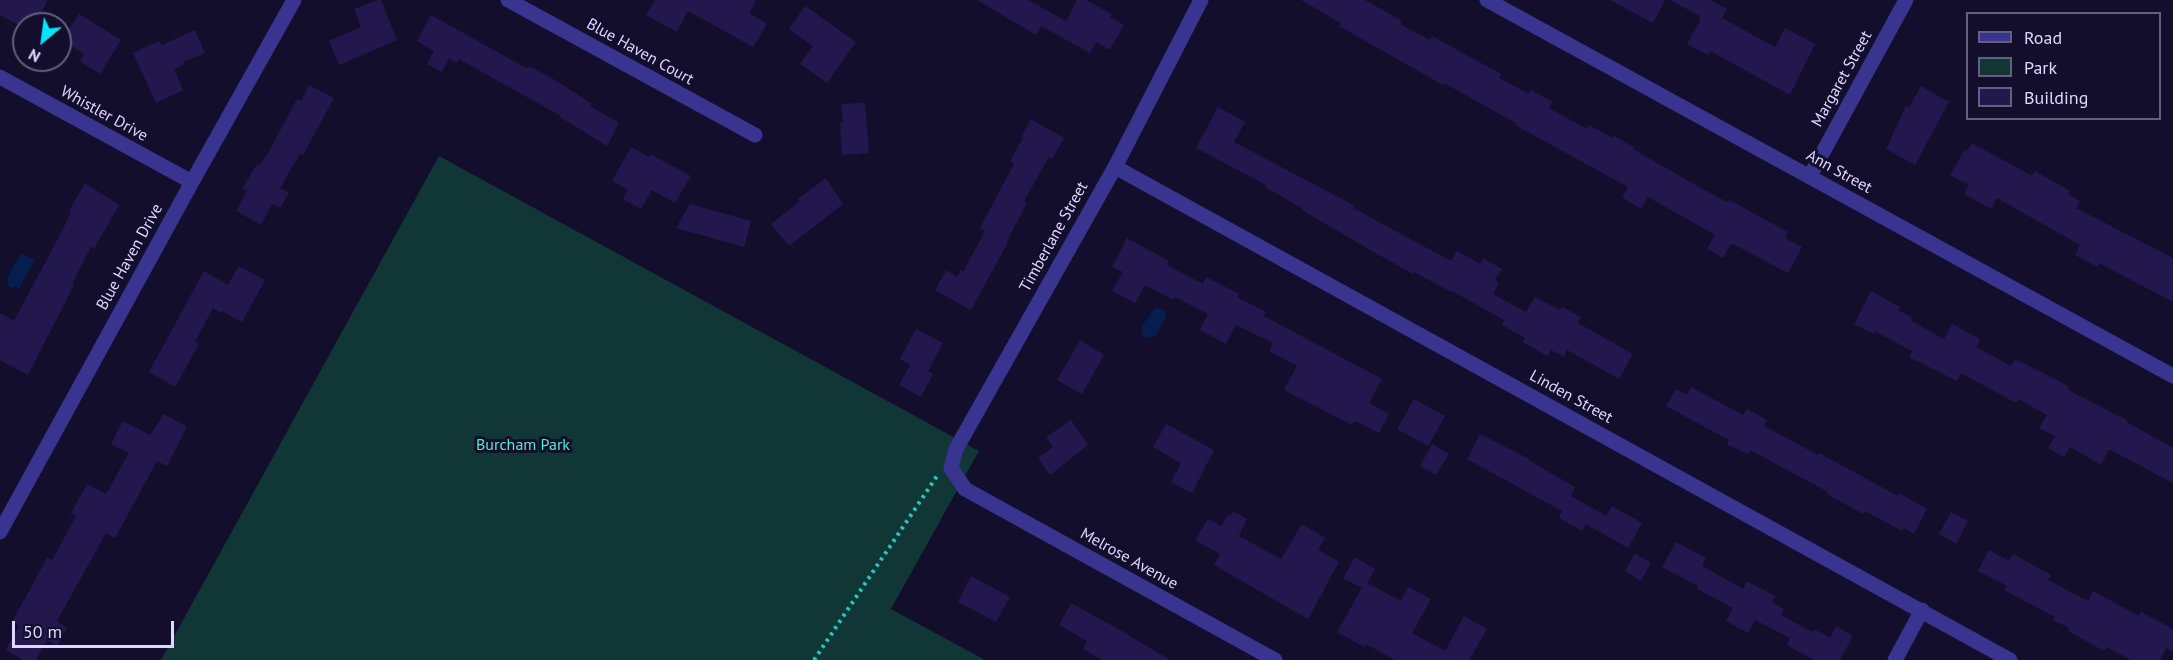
<!DOCTYPE html>
<html>
<head>
<meta charset="utf-8">
<style>
	body { margin:0 }
	#map { position:relative; width:2173px; height:660px; overflow:hidden; background:#130e2b; font-family:"PT Sans",sans-serif }
	canvas { display:block }
	.legend { position:absolute; left:1966px; top:12px; width:195px; height:108px; box-sizing:border-box; background:#130e2b; border:2px solid #645f80; margin:0; padding:8px 10px; list-style:none; font-size:18px; color:#ddd8ff }
	.legend li { display:flex; align-items:center; gap:12px; height:30px }
	.legend b { width:30px; border:2px solid #645f80 }
	.north { position:absolute; left:12px; top:12px; width:60px; height:60px; box-sizing:border-box; background:#130e2b; border:2px solid #645f80; border-radius:50%; rotate:209deg; font-size:16px; font-weight:700; line-height:24px; text-align:center; color:#ddd8ff }
	.north::after { content:''; display:block; margin:auto; width:21px; height:27px; background:#04e4ff; clip-path:polygon(50% 0,100% 100%,50% 72%,0 100%) }
	.scale { position:absolute; left:12px; top:621px; width:162px; height:27px; box-sizing:border-box; border:3px solid #ddd8ff; border-top:0; padding-left:8px; font-size:18px; line-height:21px; white-space:nowrap; color:#ddd8ff; -webkit-text-stroke:4px #130e2b; paint-order:stroke }
</style>
</head>
<body>
<div id="map">
<canvas width="2173" height="660"></canvas>
<ul class="legend">
<li><b style="height:8px;background:#38348f"></b>Road</li>
<li><b style="height:16px;background:#103635"></b>Park</li>
<li><b style="height:16px;background:#23184e"></b>Building</li>
</ul>
<div class="north">N</div>
<div class="scale">50 m</div>
</div>
<script>
const g = document.querySelector('canvas').getContext('2d');
g.lineJoin = 'round';
function fill(path, color) { g.fillStyle = color; g.fill(path, 'evenodd'); }
const shape = rows => new Path2D(rows.map(r => 'M' + r).join(''));
function stroke(path, color, width, dash) { g.strokeStyle = color; g.lineWidth = width; g.lineCap = dash ? 'butt' : 'round'; g.setLineDash(dash || []); g.stroke(path); }
function write(font, color, halo, rows, align = 'center') {
  g.font = font + ' "PT Sans",sans-serif'; g.lineWidth = 6; g.setLineDash([]); g.textBaseline = 'middle'; g.strokeStyle = halo; g.fillStyle = color; for (const [text, x, y, turn = 0] of rows) {
    g.save(); g.translate(x, y); g.rotate((+turn || 0) * Math.PI / 180); g.textAlign = isNaN(turn) ? turn : align; if (halo) g.strokeText(text, 0, 0); g.fillText(text, 0, 0); g.restore();
  }
}
fill(shape([
	[439,156,979,451,891,609,985,660,161,660]
]), '#103635');
fill(shape([
	[21,253,35,260,19,289,15,286,13,289,7,285,9,282,6,280],
	[1155,308,1165,310,1166,318,1156,336,1146,338,1142,334,1141,327]
]), '#051e4d');
fill(shape([
	[0,0,48,0,35,24,24,17,24,28,0,15],
	[378,0,381,0,397,40,339,65,329,41,361,27,354,9],
	[655,0,756,0,749,13,767,24,753,47,688,11,677,32,646,15],
	[977,0,1028,0,1066,21,1077,0,1086,0,1112,14,1110,17,1124,25,1110,50,1096,42,1090,53,1041,26,1036,35],
	[1301,0,1365,0,1402,21,1400,24,1430,40,1432,36,1501,74,1499,78,1529,94,1531,90,1553,102,1549,108,1587,129,1589,125,1613,138,1614,136,1634,147,1633,149,1690,182,1727,202,1729,200,1788,232,1785,238,1802,247,1788,273,1733,244,1730,245,1723,258,1707,249,1715,235,1648,197,1641,209,1622,198,1628,187,1515,125,1516,123,1444,83,1443,85,1339,26,1341,23],
	[1610,0,1665,0,1653,23],
	[1670,0,1710,0,1727,9,1722,18,1775,47,1785,28,1815,44,1790,95,1710,51,1708,55,1687,44,1700,20,1699,19,1700,16],
	[805,6,856,42,827,83,800,64,813,46,789,29],
	[79,14,121,40,100,74,80,61,84,54,62,40],
	[431,15,528,69,529,66,555,80,592,104,590,106,619,123,607,146,560,117,561,116,459,59,457,63,449,58,442,72,427,64,434,51,417,41],
	[195,30,205,53,183,62,184,64,174,69,183,90,156,103,133,53,159,41,162,45],
	[309,85,334,98,303,155,300,154,280,188,289,193,280,208,272,204,261,225,236,211,247,191,242,189,257,164,259,165,267,155,297,99,301,101],
	[1921,86,1949,102,1915,165,1886,149,1906,106,1909,108],
	[865,103,869,153,842,155,840,122,843,122,841,104],
	[1218,107,1245,122,1234,142,1355,206,1353,208,1451,261,1457,251,1480,264,1483,258,1502,269,1495,280,1499,282,1493,294,1526,312,1535,297,1560,310,1562,307,1581,317,1578,323,1633,354,1619,379,1567,350,1564,357,1551,350,1547,356,1523,342,1525,338,1502,325,1504,320,1452,291,1451,292,1414,272,1413,274,1372,251,1302,210,1303,209,1265,187,1266,185,1196,148],
	[1031,119,1064,138,1052,159,1049,157,1024,201,1027,203,1007,241,1008,242,971,310,935,290,946,270,957,277,961,270,963,272,985,231,980,228,1014,164,1010,161,1023,138,1021,137],
	[1972,143,2032,176,2035,171,2070,191,2068,194,2080,201,2076,208,2173,258,2173,302,2099,263,2098,267,2075,255,2080,245,1997,198,1991,209,1964,194,1969,185,1950,175,1965,149,1967,151],
	[631,147,649,157,650,154,691,176,675,203,652,190,641,209,623,199,628,190,612,181],
	[826,178,843,204,789,246,771,224,800,201,798,199],
	[85,183,119,205,94,249,91,247,72,284,74,285,28,375,0,360,0,313,14,321,63,229,71,212,69,211],
	[690,204,751,221,744,247,676,228],
	[1127,238,1169,261,1167,265,1203,284,1206,277,1239,294,1237,297,1266,312,1264,316,1382,379,1369,403,1389,414,1379,433,1355,421,1352,425,1284,390,1297,366,1269,351,1273,343,1236,325,1226,344,1200,330,1208,314,1175,297,1174,300,1145,285,1135,303,1112,291,1123,272,1112,267],
	[239,266,265,280,242,322,222,311,221,313,213,308,195,342,199,344,175,387,149,372,204,271,228,285],
	[1871,291,1900,307,1898,310,1912,318,1910,320,1944,339,1952,324,1980,339,1976,347,2011,366,2015,359,2055,379,2069,387,2068,390,2127,420,2127,422,2173,448,2173,483,2109,449,2101,465,2070,447,2064,457,2048,448,2055,436,2039,428,2047,415,2018,399,2016,403,1961,373,1957,381,1909,357,1912,351,1874,331,1873,334,1854,324],
	[916,329,943,343,928,371,933,374,921,397,899,385,910,365,900,359],
	[1080,340,1104,355,1082,394,1057,380],
	[1691,387,1743,415,1747,409,1767,420,1764,426,1818,455,1819,453,1898,496,1899,493,1927,509,1914,534,1904,528,1902,531,1865,511,1863,514,1827,494,1828,492,1750,450,1748,454,1727,444,1729,440,1666,406,1676,389,1687,395],
	[1414,399,1445,416,1428,446,1397,429],
	[164,414,187,427,167,466,157,461,115,538,106,533,58,619,57,622,67,628,57,646,47,640,36,660,23,660,6,650,19,626,12,622,47,558,52,560,76,516,71,513,87,484,106,494,129,453,111,444,123,421,150,435],
	[1071,420,1088,445,1050,475,1038,458,1053,447,1046,437],
	[1166,424,1214,450,1192,493,1171,482,1181,463,1153,447],
	[1480,434,1529,459,1528,460,1575,487,1571,496,1606,516,1612,506,1642,523,1628,548,1586,524,1582,531,1559,518,1562,511,1467,459],
	[1432,444,1449,454,1436,475,1420,466],
	[1233,511,1247,519,1239,536,1281,559,1302,524,1325,538,1318,550,1339,562,1308,619,1214,565,1220,554,1195,540,1208,519,1221,526,1228,515,1230,516],
	[1951,512,1968,521,1956,544,1939,534],
	[1676,542,1706,558,1702,566,1743,589,1747,581,1775,596,1772,602,1784,609,1781,615,1812,632,1814,629,1830,638,1836,626,1853,636,1840,660,1814,660,1787,645,1790,638,1755,620,1748,633,1726,621,1733,608,1697,589,1698,586,1662,567],
	[1989,550,2009,561,2013,554,2051,575,2048,580,2088,601,2093,591,2139,616,2141,612,2173,629,2173,652,2166,648,2160,660,2131,660,2106,647,2104,651,2068,631,2069,628,2053,620,2055,617,2004,590,2007,586,1978,571],
	[1635,553,1651,563,1641,581,1625,571],
	[1355,557,1375,569,1367,583,1401,601,1408,587,1431,599,1412,633,1445,651,1464,616,1487,629,1469,660,1395,660,1366,644,1364,647,1337,632,1362,588,1343,578],
	[971,576,1010,597,996,622,958,602],
	[1071,603,1120,630,1170,660,1102,660,1083,649,1087,641,1059,625]
]), '#23184e');
stroke(shape([
	[814,660,937,476]
]), '#22c9c0', 4, [3, 4.5]);
stroke(shape([
	[508,0,755,135],
	[1201,0,1115,167,956,449,951,468,965,489,1275,660],
	[1487,0,2173,376],
	[0,77,192,182],
	[1115,167,2010,660],
	[1810,176,1906,0],
	[0,532,192,182,294,0],
	[1895,660,1922,610]
]), '#38348f', 15);
write('16px', '#ddd8ff', '#130e2b', [
	["Blue Haven Court",640,52,29],
	["Margaret Street",1842,79,-61],
	["Whistler Drive",104,114,29],
	["Ann Street",1839,172,29],
	["Timberlane Street",1054,237,-61],
	["Blue Haven Drive",130,257,-61],
	["Linden Street",1571,397,29],
	["Melrose Avenue",1129,559,29]
]);
write('16px', '#56edc8', '#130e2b', [
	["Burcham Park",523,445]
]);
</script>
</body>
</html>
